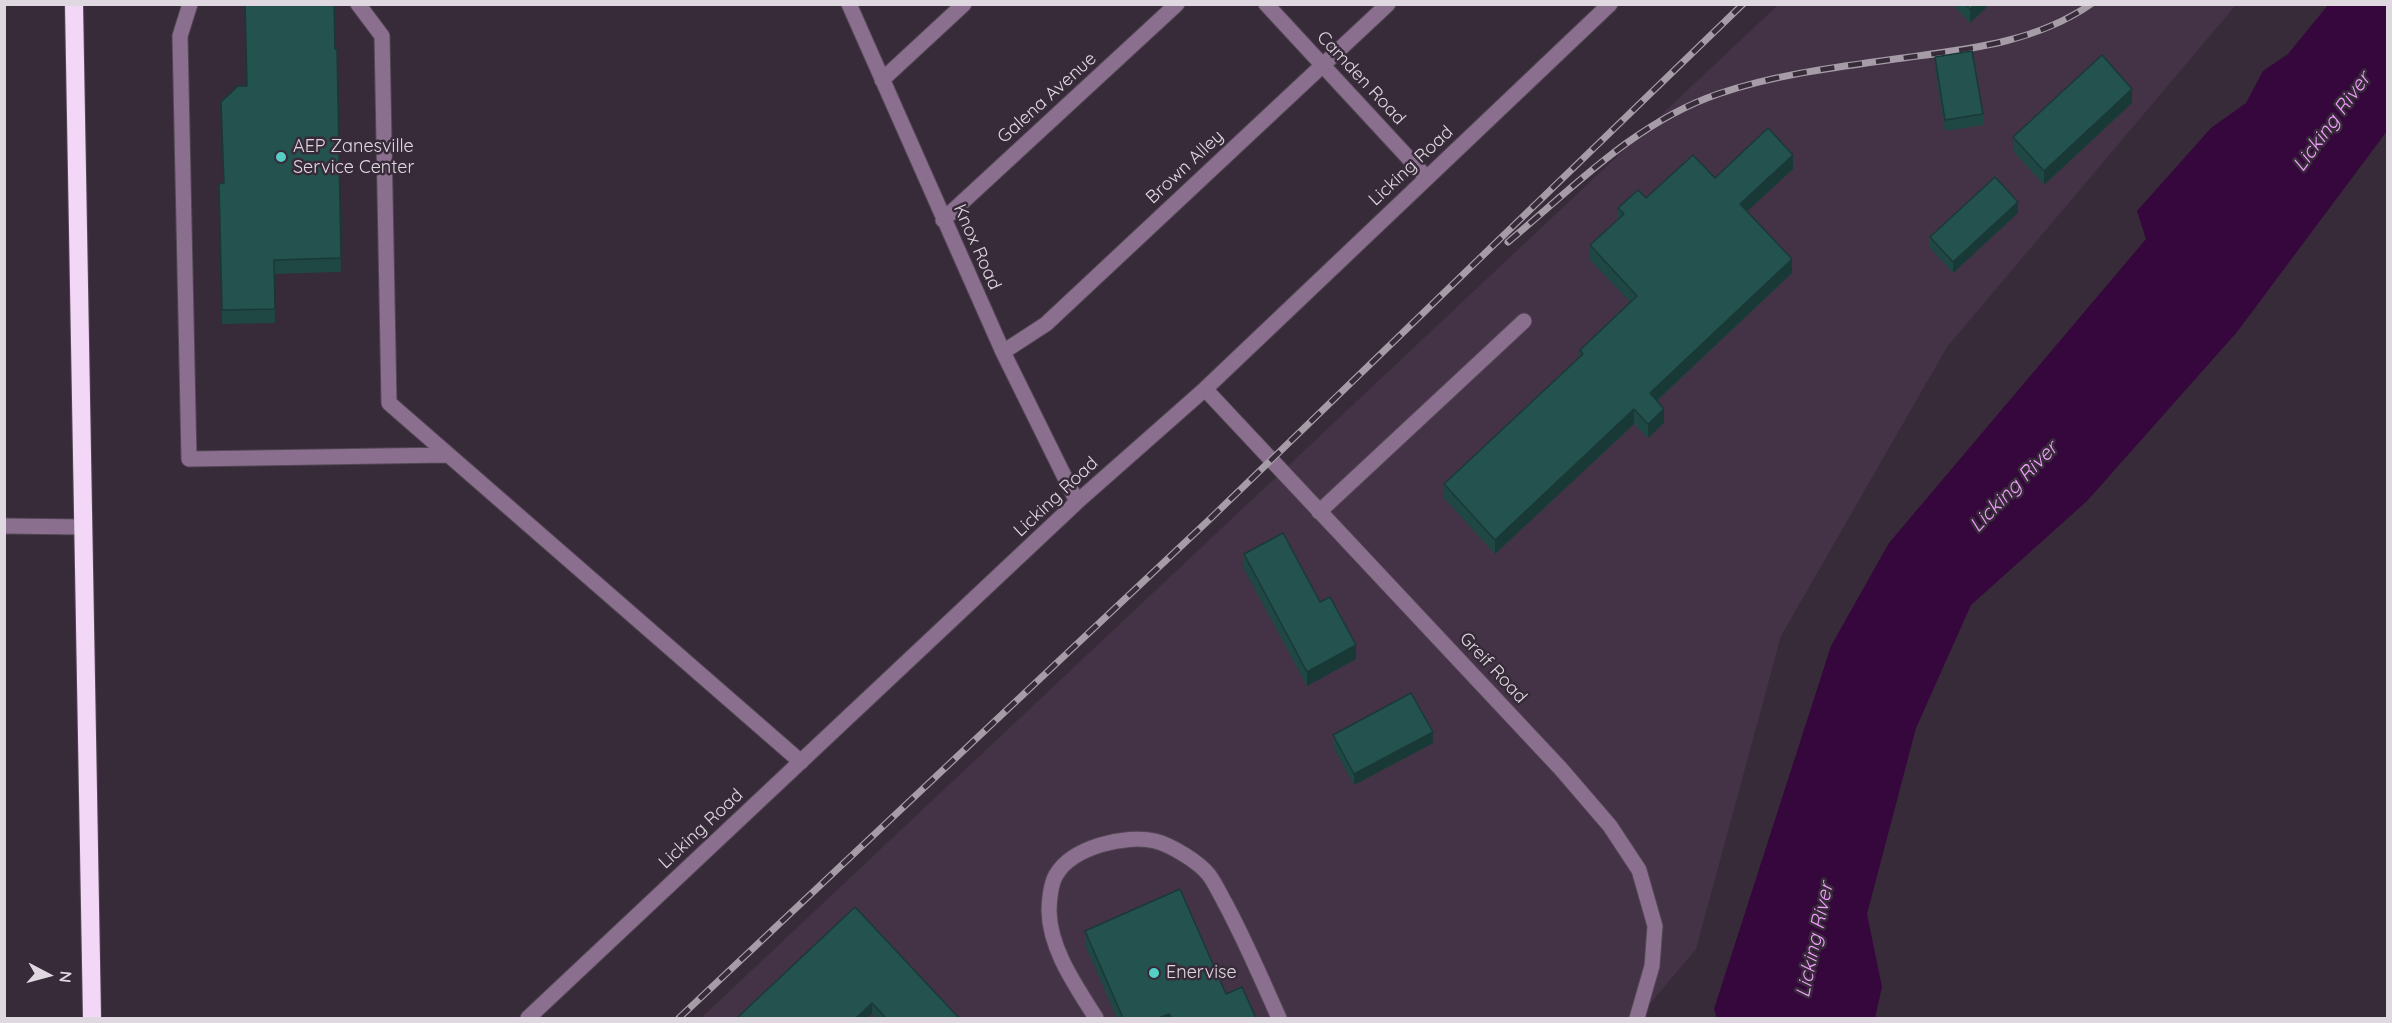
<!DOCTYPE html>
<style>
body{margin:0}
#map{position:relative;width:2392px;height:1023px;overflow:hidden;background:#372a39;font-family:Quicksand,sans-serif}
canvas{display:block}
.frame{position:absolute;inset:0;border:6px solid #e0d8e1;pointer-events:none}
.north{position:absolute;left:18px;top:945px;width:60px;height:60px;-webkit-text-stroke:4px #372a39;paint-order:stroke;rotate:96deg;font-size:16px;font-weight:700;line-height:24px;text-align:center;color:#e0d8e1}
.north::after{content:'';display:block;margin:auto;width:21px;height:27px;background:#e0d8e1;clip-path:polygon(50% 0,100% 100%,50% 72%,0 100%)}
</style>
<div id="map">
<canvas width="2392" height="1023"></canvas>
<div class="frame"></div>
<div class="north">N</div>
</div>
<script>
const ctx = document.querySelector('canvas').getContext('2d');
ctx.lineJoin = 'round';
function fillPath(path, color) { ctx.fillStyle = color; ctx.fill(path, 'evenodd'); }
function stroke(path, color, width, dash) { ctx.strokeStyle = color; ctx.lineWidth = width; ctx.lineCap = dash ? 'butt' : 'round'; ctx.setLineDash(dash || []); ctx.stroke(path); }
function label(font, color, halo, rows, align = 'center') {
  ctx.font = font + ' Quicksand,sans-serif'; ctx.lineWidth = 5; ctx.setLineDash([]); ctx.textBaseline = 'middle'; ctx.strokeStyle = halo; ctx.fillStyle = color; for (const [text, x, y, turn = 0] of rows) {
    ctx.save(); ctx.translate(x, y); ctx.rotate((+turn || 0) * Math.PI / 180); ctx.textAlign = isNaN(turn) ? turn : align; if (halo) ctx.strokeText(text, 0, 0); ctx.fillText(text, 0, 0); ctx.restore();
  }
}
const built = new Path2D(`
 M1778,5H2236L1947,347L1781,636L1696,949L1638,1018H701Z`);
const water = new Path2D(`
 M2328,5H2387V131L2237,332L2087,501L1971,605L1916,728L1867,914L1882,987L1875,1018H1717L1714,1009L1831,646L1889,543L2146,239L2137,211L2211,128L2246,103L2263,71L2288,54Z`);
const minor = new Path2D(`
 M190,4L180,36L189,459L447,455
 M358,4L382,36L389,403L801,762
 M849,4L1003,352L1077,502
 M1266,4L1427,178
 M882,80L964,4
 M943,220L1177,4
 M1003,352L1046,324L1388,4
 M1205,389L1561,769L1610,826L1639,870L1655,926L1652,966L1637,1018
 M1319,512L1524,321
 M4,526L84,527
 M528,1018L1077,502L1205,389L1610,4
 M1096,1018C1076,986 1050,950 1049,911C1049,901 1051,883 1056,875C1072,847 1126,834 1155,841C1171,845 1199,862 1209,875C1215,883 1220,894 1225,903C1245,940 1262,980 1279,1018`);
const highway = new Path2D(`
 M74,4L92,1018`);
const rail = new Path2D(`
 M1508,242C1574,187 1636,122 1718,94C1779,73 1846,66 1910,57C1972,49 2038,41 2091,4
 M679,1018L1211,518L1743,4`);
const wall = new Path2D(`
 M1952,4H1990L1970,23Z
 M337,49L341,272L274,274L275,323L222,324L219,198L224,183L221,102L247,86Z
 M1935,57L1983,114V125L1945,131L1935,68Z
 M2132,103L2044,185L2013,151V137Z
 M1793,169L1747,211L1792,273L1657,401L1664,423L1648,438L1634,424L1495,554L1444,498V484L1580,357V350L1630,302L1590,260V245L1618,219V208L1646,198L1715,178Z
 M2018,213L1953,273L1930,248V237Z
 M1244,554L1320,602L1356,659L1307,686L1244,569Z
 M1333,735L1433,743L1354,785L1333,746Z
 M855,907L959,1018H876L872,1014L867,1018H737Z
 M1085,931L1256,1018H1117L1085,945Z`);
const shadedWall = new Path2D(`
 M1975,4H1990L1970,23V9Z
 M2132,89V103L2044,185V171Z
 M1793,155V169L1740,218V204Z
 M2018,202V213L1953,273V262Z
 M1792,259V273L1650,407V393Z
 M1634,409V424L1495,554V540Z
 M1664,409V423L1648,438V424Z
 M1356,645V659L1307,686V672Z
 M1433,732V743L1354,785V774Z
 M872,1003V1014L867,1018H856Z
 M1169,1014V1018H1158Z`);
const building = new Path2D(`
 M245,4H331V6L334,5L335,49H337L341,258L274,260L275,309L222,310L219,184L224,183L221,102L238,86H247Z
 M1965,4H1975L1970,9Z
 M1972,51L1983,114L1945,120L1935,57Z
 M2102,55L2132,89L2044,171L2013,137Z
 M1768,128L1793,155L1740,204L1792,259L1650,393L1664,409L1648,424L1634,409L1495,540L1444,484L1583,354L1580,350L1637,296L1590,245L1624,214L1618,208L1638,190L1646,198L1693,155L1715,178Z
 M1995,177L2018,202L1953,262L1930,237Z
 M1283,533L1320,602L1330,597L1356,645L1307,672L1244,554Z
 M1411,693L1433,732L1354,774L1333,735Z
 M1180,889L1226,994L1242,987L1256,1018H1172L1169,1014L1158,1018H1123L1085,931Z
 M855,907L959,1018H886L872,1003L856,1018H737Z`);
const markers = [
 [281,157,6,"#55cec5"],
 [1154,973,6,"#55cec5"]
];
const streetNames = [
 ["Camden Road",1361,78,47],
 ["Galena Avenue",1047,98,-42],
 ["Licking Road",1411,166,-43],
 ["Brown Alley",1185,167,-43],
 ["Knox Road",977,247,66],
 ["Licking Road",1056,497,-43],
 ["Greif Road",1493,668,47],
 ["Licking Road",701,829,-43]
];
const poiNames = [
 ["AEP Zanesville",293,147],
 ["Service Center",293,168],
 ["Enervise",1166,973]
];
const waterNames = [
 ["Licking River",2332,122,-54],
 ["Licking River",2014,487,-46],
 ["Licking River",1815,940,-78]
];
fillPath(built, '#443346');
fillPath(water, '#36073c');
stroke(minor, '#524654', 17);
stroke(highway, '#524654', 20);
stroke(minor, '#8b6f8e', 15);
stroke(highway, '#f3d7f6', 18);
stroke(rail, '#a69ca7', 7);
stroke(rail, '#372a39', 4.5, [14]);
fillPath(wall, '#1f4744');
fillPath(shadedWall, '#193937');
fillPath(building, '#24524f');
stroke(building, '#193937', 1.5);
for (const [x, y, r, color] of markers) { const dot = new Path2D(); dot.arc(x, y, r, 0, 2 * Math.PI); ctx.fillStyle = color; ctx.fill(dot); stroke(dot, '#372a39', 2); }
label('18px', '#e0d8e1', '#372a39', streetNames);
label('18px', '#e0d8e1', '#372a39', poiNames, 'left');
label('italic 20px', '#f29dfd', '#372a39', waterNames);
</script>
